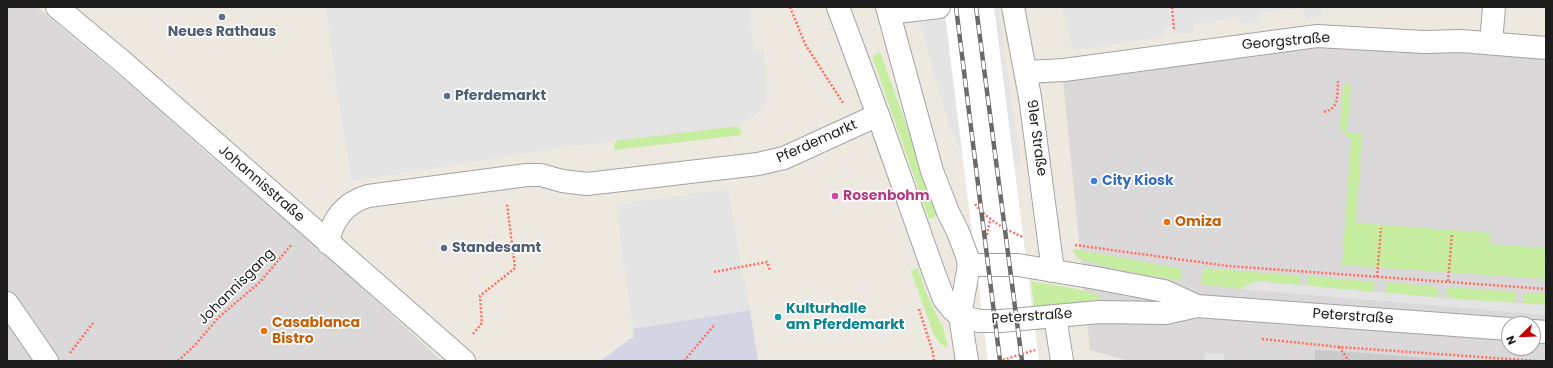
<!DOCTYPE html>
<meta charset="utf-8">
<style>
body{margin:0}
#map{position:relative;width:1553px;height:368px;overflow:hidden;background:#eee9e0;font-family:Poppins,sans-serif}
canvas{display:block}
.frame{position:absolute;inset:0;border:8px solid #1c1c1c;pointer-events:none}
.north{position:absolute;left:1501px;top:316px;width:40px;height:40px;box-sizing:border-box;background:#fff;border:1px solid #a4a4a4;border-radius:50%;rotate:247deg;font-size:11px;font-weight:700;line-height:16px;text-align:center;color:#1c1c1c}
.north::after{content:'';display:block;margin:auto;width:14px;height:18px;background:#c70002;clip-path:polygon(50% 0,100% 100%,50% 72%,0 100%)}
</style>
<div id="map">
<canvas width="1553" height="368"></canvas>
<div class="frame"></div>
<div class="north">N</div>
</div>
<script>
const ctx = document.querySelector('canvas').getContext('2d');
ctx.lineJoin = 'round';
function fillPath(path, color) { ctx.fillStyle = color; ctx.fill(path, 'evenodd'); }
function stroke(path, color, width, dash) { ctx.strokeStyle = color; ctx.lineWidth = width; ctx.lineCap = dash ? 'butt' : 'round'; ctx.setLineDash(dash || []); ctx.stroke(path); }
function label(font, color, halo, rows, align = 'center') {
  ctx.font = font + ' Poppins,sans-serif'; ctx.lineWidth = 3.5; ctx.setLineDash([]); ctx.textBaseline = 'middle'; ctx.strokeStyle = halo; ctx.fillStyle = color; for (const [text, x, y, turn = 0] of rows) {
    ctx.save(); ctx.translate(x, y); ctx.rotate((+turn || 0) * Math.PI / 180); ctx.textAlign = isNaN(turn) ? turn : align; if (halo) ctx.strokeText(text, 0, 0); ctx.fillText(text, 0, 0); ctx.restore();
  }
}
const residential = new Path2D(`
 M7,7H37L154,105L202,149L305,235L442,361H7Z
 M1317,36L1546,48V361H1129L1090,350L1063,80ZM1509,324H1533V348H1509Z`);
const religious = new Path2D(`
 M1315,350L1364,353L1465,361H1315Z`);
const grass = new Path2D(`
 M880,52L939,215L929,219L872,56Z
 M1343,84L1351,85L1347,133L1362,134L1356,223L1491,233L1490,244L1546,248V279L1342,265L1351,140L1340,128Z
 M738,126L740,129L742,135L614,150V144L617,140Z
 M1074,249L1182,269L1180,281L1120,270L1079,259L1073,252Z
 M918,268L927,295L944,330L948,348L941,344L934,335L911,271Z
 M1203,268L1301,276L1300,285L1255,281L1240,289L1201,284Z
 M1308,276L1374,282V292L1308,286Z
 M1031,281L1077,289L1098,295L1099,300L1095,303L1056,304L1034,307Z
 M1387,282L1438,287L1437,297L1386,293Z
 M1447,287L1516,292L1515,303L1446,298Z
 M1523,293L1546,294V305L1523,303Z`);
const parking = new Path2D(`
 M326,7H749L754,52L764,50L767,99L759,112L738,126L563,147L352,181L337,89Z
 M915,7H998L1021,164L969,171L948,123Z
 M1063,7H1323L1324,15L1306,20L1303,7L1258,14L1259,21L1240,24L1239,17L1193,24L1194,32L1172,35L1171,27L1164,28L1165,37L1072,50L1069,30L1066,31Z
 M728,189L743,279L745,278L750,310L633,329L616,205Z
 M1255,281L1442,298L1546,305V315L1240,289Z
 M1205,353L1224,354V361H1204Z`);
const plaza = new Path2D(`
 M750,310L758,361H600L630,339L634,338L633,329Z`);
const pier = new Path2D(`
 M944,7H994L1039,361H988Z`);
const path = new Path2D(`
 M790,7L805,44L843,103
 M1172,7L1174,29
 M1324,112C1340,108 1337,95 1338,81
 M975,204C988,220 1004,229 1023,237
 M987,235L990,220
 M1075,245L1228,266L1546,289
 M714,272L767,262L770,270
 M1377,277L1381,228
 M1448,281L1452,234
 M919,309L933,353L934,361
 M473,334L482,323L480,296L515,268L507,204
 M1262,339L1339,347L1537,361
 M1339,347L1349,361
 M70,353L93,323
 M178,361L195,345L218,318L260,282L292,244
 M684,361L715,324
 M999,361L1035,350`);
const pedestrian = new Path2D(`
 M1491,43L1494,7`);
const minor = new Path2D(`
 M57,7L123,62L464,361
 M1013,7L1030,97L1053,271
 M889,13L939,7
 M1026,72L1064,70L1317,36L1424,42L1461,41L1546,48
 M328,243C332,219 345,203 368,196L527,175H541L562,181L587,184L758,164L784,158L878,115
 M7,303L47,361
 M1055,316L1062,361
 M967,361L960,316L969,265`);
const tertiary = new Path2D(`
 M838,7L878,115L934,273L944,299L952,309L960,316L979,321H1001L1099,312L1166,313L1197,306L1509,329
 M887,7L932,171L948,212L958,232L967,256L969,265H1018L1096,278L1164,291L1197,306
 M1533,331L1546,332`);
const rail = new Path2D(`
 M956,7L1000,361
 M976,7L1022,361`);
const markers = [
 [222,17,4,"#5c6f8a"],
 [447,96,4,"#5c6f8a"],
 [1094,181,4,"#3f7fe0"],
 [835,196,4,"#d1479c"],
 [1167,222,4,"#e8710a"],
 [444,248,4,"#5c6f8a"],
 [778,317,4,"#0f9aa8"],
 [264,331,4,"#e8710a"]
];
const serviceNames = [
 ["Neues Rathaus",222,32,"center"],
 ["Pferdemarkt",455,96],
 ["Standesamt",452,248]
];
const streetNames = [
 ["Georgstraße",1286,42,-5],
 ["91er Straße",1036,138,82],
 ["Pferdemarkt",817,142,-24],
 ["Johannisstraße",261,184,41],
 ["Johannisgang",237,287,-45],
 ["Peterstraße",1032,317,-4],
 ["Peterstraße",1353,317,4]
];
const shopNames = [
 ["City Kiosk",1102,181]
];
const hotelNames = [
 ["Rosenbohm",843,196]
];
const foodNames = [
 ["Omiza",1175,222],
 ["Casablanca",272,323],
 ["Bistro",272,339]
];
const cultureNames = [
 ["Kulturhalle",786,309],
 ["am Pferdemarkt",786,325]
];
fillPath(residential, '#dad8d8');
fillPath(religious, '#cacaca');
fillPath(grass, '#c7eda1');
fillPath(parking, '#e4e4e4');
fillPath(plaza, '#d4d5e4');
fillPath(pier, '#fff');
stroke(pedestrian, '#a3a3a3', 24);
stroke(minor, '#a3a3a3', 24);
stroke(tertiary, '#a3a3a3', 24);
stroke(path, '#ff6f60', 2.5, [2, 2]);
stroke(pedestrian, '#fff', 22);
stroke(minor, '#fff', 22);
stroke(tertiary, '#fff', 22);
stroke(rail, '#6a6a6a', 4.5);
stroke(rail, '#fff', 3, [9]);
for (const [x, y, r, color] of markers) { const dot = new Path2D(); dot.arc(x, y, r, 0, 2 * Math.PI); ctx.fillStyle = color; ctx.fill(dot); stroke(dot, '#fff', 1.5); }
label('bold 14px', '#4e5e75', '#fff', serviceNames, 'left');
label('14px', '#1c1c1c', '#fff', streetNames);
label('bold 14px', '#366cbe', '#fff', shopNames, 'left');
label('bold 14px', '#b23c85', '#fff', hotelNames, 'left');
label('bold 14px', '#c56008', '#fff', foodNames, 'left');
label('bold 14px', '#0d838f', '#fff', cultureNames, 'left');
</script>
